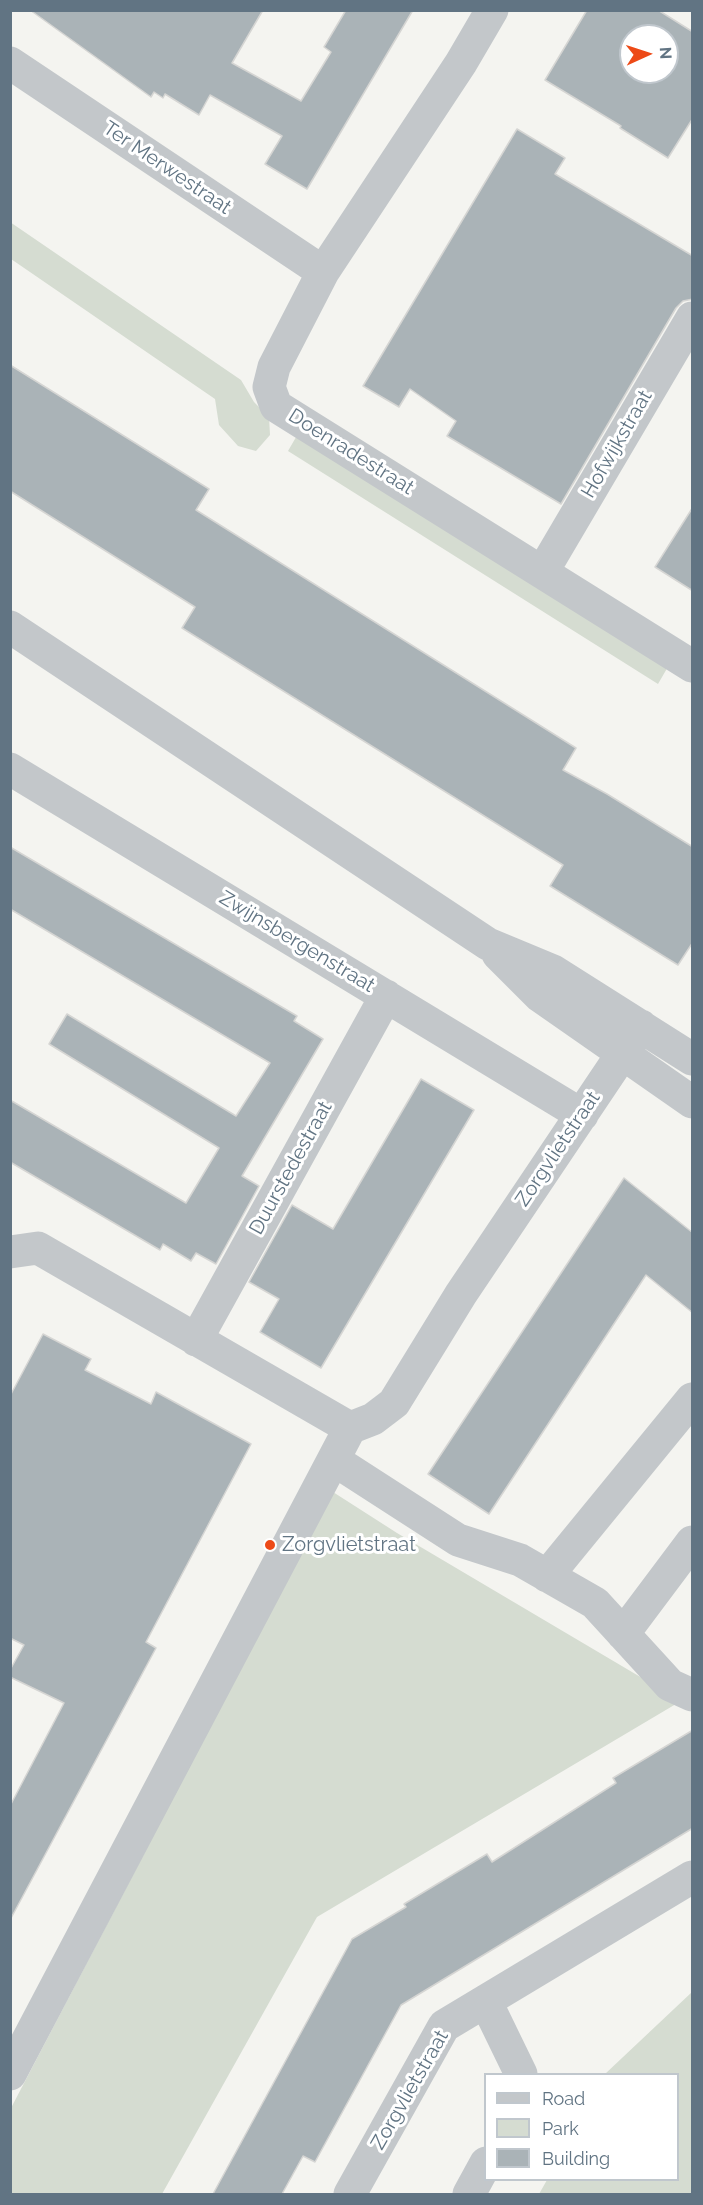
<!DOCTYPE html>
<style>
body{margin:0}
#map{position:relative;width:703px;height:2205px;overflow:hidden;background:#f4f4f0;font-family:Raleway,sans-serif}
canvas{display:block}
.frame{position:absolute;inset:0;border:12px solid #617483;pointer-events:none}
.legend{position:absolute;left:484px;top:2073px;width:195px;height:108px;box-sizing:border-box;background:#fff;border:2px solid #c0c7cd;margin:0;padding:8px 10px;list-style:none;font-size:18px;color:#617483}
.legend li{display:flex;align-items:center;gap:12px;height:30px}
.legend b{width:30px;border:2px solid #c0c7cd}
.north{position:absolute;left:619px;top:24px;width:60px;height:60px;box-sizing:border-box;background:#fff;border:2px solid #c0c7cd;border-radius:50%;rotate:87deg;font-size:16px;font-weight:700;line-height:24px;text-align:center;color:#617483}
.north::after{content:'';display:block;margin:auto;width:21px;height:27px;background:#ed4a17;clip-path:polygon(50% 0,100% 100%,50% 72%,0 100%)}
</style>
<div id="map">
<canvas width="703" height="2205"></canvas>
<div class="frame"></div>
<ul class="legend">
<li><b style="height:8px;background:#c3c7ca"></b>Road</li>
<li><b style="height:16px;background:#d5dcd1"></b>Park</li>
<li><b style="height:16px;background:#aab3b7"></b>Building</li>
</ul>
<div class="north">N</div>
</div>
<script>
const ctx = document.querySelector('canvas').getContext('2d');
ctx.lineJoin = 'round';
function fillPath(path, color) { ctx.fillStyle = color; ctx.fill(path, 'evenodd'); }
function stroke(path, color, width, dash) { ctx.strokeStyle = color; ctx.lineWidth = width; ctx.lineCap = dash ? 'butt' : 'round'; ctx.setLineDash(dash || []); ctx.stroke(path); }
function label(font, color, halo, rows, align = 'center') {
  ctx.font = font + ' Raleway,sans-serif'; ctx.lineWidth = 6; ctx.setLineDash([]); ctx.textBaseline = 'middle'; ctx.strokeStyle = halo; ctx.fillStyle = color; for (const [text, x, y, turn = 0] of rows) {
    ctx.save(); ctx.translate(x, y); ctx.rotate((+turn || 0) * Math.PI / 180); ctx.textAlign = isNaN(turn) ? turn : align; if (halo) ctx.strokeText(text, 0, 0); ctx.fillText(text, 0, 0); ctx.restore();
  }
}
const green = new Path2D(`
 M10,222L241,380L254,402L269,417L270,435L256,451L238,446L219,425L215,399L11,259Z
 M299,432L669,665L658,684L288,451Z
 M333,1492L397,1533L681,1701L317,1917L162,2194H11V2108Z
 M692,1992V2194H539L547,2180H678V2074H605Z`);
const building = new Path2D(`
 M30,10H263L232,63L301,101L331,52L324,47L346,10H413L307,189L265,164L282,136L210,95L199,115L165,94L163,98L154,92L151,97Z
 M587,10H658L693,32V118L668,158L620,128L621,126L545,80ZM631,36H667V72H631Z
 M517,129L565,158L555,174L693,256V299L683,301L676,308L561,504L447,436L456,421L410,389L399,407L363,386Z
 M10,365L209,489L196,510L576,748L563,770L607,794L693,847V942L678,965L550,886L563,865L182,628L195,607L10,491Z
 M693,507V591L655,567Z
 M10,847L297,1016L294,1021L323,1039L242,1176L259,1186L216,1264L196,1253L191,1261L163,1244L160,1250L10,1162V1100L186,1203L219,1148L49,1044L67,1014L236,1116L270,1063L10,909Z
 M421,1079L474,1110L321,1368L260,1332L279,1299L249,1282L292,1205L333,1229Z
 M624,1178L693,1233V1313L646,1275L489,1514L428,1474Z
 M43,1334L91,1359L85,1370L151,1404L156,1392L251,1444L146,1642L156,1648L10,1920V1806L64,1703L10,1677V1670L24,1645L10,1638V1396Z
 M693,1730V1828L401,2005L315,2162L303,2156L282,2194H213L352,1939L406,1907L404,1904L487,1854L492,1862L616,1783L613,1778Z`);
const minor = new Path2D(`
 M492,10L461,63L323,272L274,367L269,387L276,406L692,666
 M10,63L323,272
 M543,571L692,318
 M10,627L488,944L553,971L692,1059
 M10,769L582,1115
 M498,954L540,996L692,1102
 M10,1252L38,1248L350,1428
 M196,1340L386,996
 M334,1460L458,1540L520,1560L595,1603L670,1685L692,1695
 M547,1576L692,1399
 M623,1634L692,1542
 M486,2002L521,2074
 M10,2074L350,1428L373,1419L394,1403L461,1294L641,1026
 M350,2194L444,2026L692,1877
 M469,2194L486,2163`);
const markers = [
 [270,1545,6,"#ed4a17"]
];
const streetNames = [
 ["Ter Merwestraat",167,168,34],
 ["Hofwijkstraat",617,444,-60],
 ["Doenradestraat",351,452,32],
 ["Zwijnsbergenstraat",297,942,31],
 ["Zorgvlietstraat",558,1149,-56],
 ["Duurstedestraat",291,1168,-61],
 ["Zorgvlietstraat",410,2090,-60]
];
const poiNames = [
 ["Zorgvlietstraat",282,1545]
];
fillPath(green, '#d5dcd1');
fillPath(building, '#aab3b7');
stroke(building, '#d5d5d3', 1.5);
stroke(minor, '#c3c7ca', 33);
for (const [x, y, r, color] of markers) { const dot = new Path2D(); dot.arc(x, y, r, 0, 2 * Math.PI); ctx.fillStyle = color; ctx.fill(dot); stroke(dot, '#fff', 2); }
label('20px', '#617483', '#fff', streetNames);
label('20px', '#617483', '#fff', poiNames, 'left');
</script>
